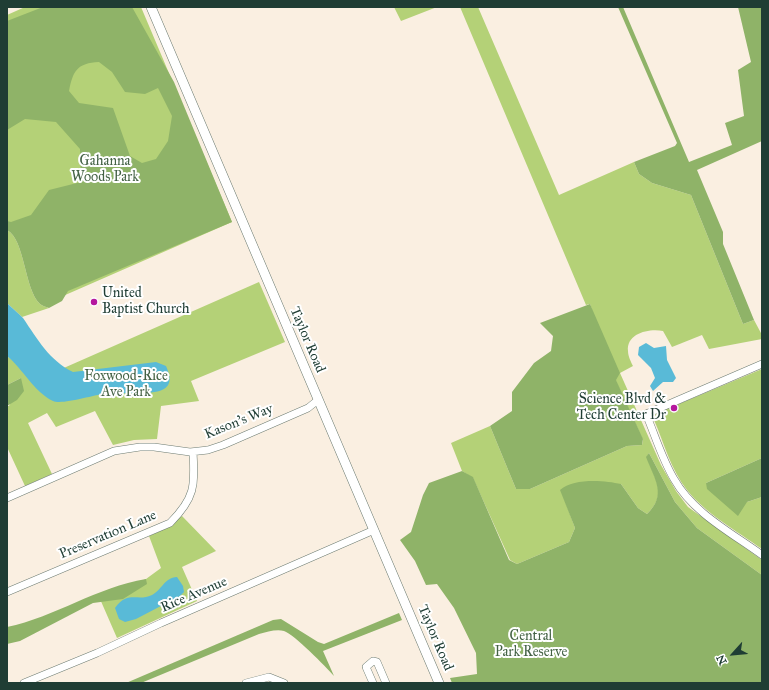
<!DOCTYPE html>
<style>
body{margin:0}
#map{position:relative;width:769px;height:690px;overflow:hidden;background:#faefe1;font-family:"IM FELL Great Primer",serif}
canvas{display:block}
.frame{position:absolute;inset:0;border:8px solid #1f3d34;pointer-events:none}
.north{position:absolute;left:713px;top:634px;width:40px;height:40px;-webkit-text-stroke:3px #fff;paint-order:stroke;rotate:243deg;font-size:11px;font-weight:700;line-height:16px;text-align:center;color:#1f3d34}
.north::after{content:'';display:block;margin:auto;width:14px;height:18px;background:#1f3d34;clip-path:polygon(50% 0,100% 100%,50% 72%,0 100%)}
</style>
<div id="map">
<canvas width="769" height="690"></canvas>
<div class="frame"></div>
<div class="north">N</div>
</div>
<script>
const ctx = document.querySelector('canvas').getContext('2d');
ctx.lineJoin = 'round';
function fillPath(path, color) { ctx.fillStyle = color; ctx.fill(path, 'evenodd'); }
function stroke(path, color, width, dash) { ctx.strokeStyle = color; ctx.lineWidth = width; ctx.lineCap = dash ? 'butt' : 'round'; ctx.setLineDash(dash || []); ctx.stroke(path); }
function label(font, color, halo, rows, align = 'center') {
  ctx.font = font + ' "IM FELL Great Primer",serif'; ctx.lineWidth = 4; ctx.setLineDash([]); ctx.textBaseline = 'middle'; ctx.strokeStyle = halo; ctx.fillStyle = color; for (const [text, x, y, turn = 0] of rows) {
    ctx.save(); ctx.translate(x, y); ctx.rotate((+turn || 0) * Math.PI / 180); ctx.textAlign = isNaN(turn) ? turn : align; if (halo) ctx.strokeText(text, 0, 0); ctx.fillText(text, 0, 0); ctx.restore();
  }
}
const green = new Path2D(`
 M25,7H141L232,222L47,303L11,223L7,224V15Z
 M394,7H437L401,21Z
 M460,7H478L559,195L634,162L639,174L652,183L691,195L743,324L754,320L762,335V339L709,349L702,335L672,347L663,331C650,328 626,333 628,351C628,356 631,362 633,366L620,373L661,465L676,491L688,507L762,560V575L697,528L675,502L649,453L647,457C655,480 668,494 647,514L638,508L621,484L561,490L575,528L569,542L517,564L510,560L473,478L462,471L451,443L490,426L516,489H530L627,446L642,445L643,440L615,379L590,304L586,305Z
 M7,230C25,239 24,289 40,304C42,306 47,307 49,308L22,317L7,303Z
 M259,282L285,342L191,381L199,401L161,406L157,439L134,440L113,445L95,411L56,427L47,413L28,423L52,474L25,486L7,447V406H9L21,378L7,385V356L15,362L32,382Z
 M762,369V458L706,483L747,502L762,497V549C737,531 706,514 687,490C671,470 664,443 654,420L655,414Z
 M182,516L216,551L182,567L197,601L117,638L100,599L146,579L161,568L149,536L169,527Z`);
const forest = new Path2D(`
 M43,7H132L174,82L232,222L68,291L62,301L49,308C47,307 42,306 40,304C24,289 25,239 7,230V221L11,222L31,215L49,190L81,182L80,149L56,122L25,119L7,130V21ZM99,62L112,72L125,92L145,94L158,88L172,116L168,141L156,159L142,163L130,156L113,108L79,103L69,91C73,71 77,63 99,62Z
 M618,7H623L689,162L732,145L725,123L744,116L738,70L751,62L738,7H762V141L697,170L723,232V244L754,320L743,324L691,195L652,183L639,174L634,162L675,146L677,143Z
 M590,304L620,373L616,380L643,439L642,445L627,446L530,489H516L490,426L512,411V392L534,363L551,351L553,336L540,323Z
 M21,378L24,391L17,400L7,406V385Z
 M649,453L675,502L697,528L762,575V683H452L450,678L477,674L476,653L454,608L437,584L426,585L415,561L400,540L411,532L423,495L429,483L462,471L473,477L509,560L517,564L569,542L575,528L560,490C573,478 604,480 621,484L638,508L647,514C667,495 655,480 646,457Z
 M762,458V497L747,502L738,516L707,489L706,483Z
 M146,579L147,584L123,599L93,603L20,641L7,644V627C55,617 97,587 146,579Z
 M399,613L402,620L323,651L334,676C326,667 294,634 284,631C276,629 267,632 259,634L141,683H126L273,620L281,619L318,642L324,644Z`);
const water = new Path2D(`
 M7,303C12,308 18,313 23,318C38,340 49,360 73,372L156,362L166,366C170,375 173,385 162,390C153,395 118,392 104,394C93,395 62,405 53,401C34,392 23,369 7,356Z
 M646,343L654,348L666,346L667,360L676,378L673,382H663L653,391L650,386L655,378L651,368L638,355L639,347Z
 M177,577L183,586L184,592L180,596L136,619L125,622L119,619L115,608C128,590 138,602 152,595C162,590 164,578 177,577Z`);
const minor = new Path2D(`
 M762,364L646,414C655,435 662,459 674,479C693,513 732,533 762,555
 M7,498L114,451L140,447H154L190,452L208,450L223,445L308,408L318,400
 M7,592L170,523C195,498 195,486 193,452
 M24,683L97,653L161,623L374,530
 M246,683L269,677L284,683
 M373,683L366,667L373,661L377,662L386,683`);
const secondary = new Path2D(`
 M151,7L439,683`);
const markers = [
 [94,302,4,"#b5179e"],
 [674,408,4,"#b5179e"]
];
const parkNames = [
 ["Gahanna",105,162],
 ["Woods Park",105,178],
 ["Foxwood-Rice",126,377],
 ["Ave Park",126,393],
 ["Central",531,637],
 ["Park Reserve",531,653]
];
const poiNames = [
 ["United",102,294],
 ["Baptist Church",102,310],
 ["Science Blvd &",666,400,"right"],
 ["Tech Center Dr",666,416,"right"]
];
const streetNames = [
 ["Taylor Road",307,340,67],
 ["Kason's Way",239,422,-22],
 ["Preservation Lane",108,535,-23],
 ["Rice Avenue",194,595,-23],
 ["Taylor Road",435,638,67]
];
fillPath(green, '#b4d177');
fillPath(forest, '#8fb368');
fillPath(water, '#59bad7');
stroke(minor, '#6c7b71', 8);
stroke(secondary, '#6c7b71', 10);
stroke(minor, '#fff', 7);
stroke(secondary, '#fff', 9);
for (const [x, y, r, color] of markers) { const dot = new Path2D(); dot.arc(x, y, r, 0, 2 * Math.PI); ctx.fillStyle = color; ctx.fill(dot); stroke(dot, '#fff', 1.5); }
label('14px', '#446245', '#fff', parkNames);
label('14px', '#1f3d34', '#fff', poiNames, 'left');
label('14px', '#1f3d34', '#fff', streetNames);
</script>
